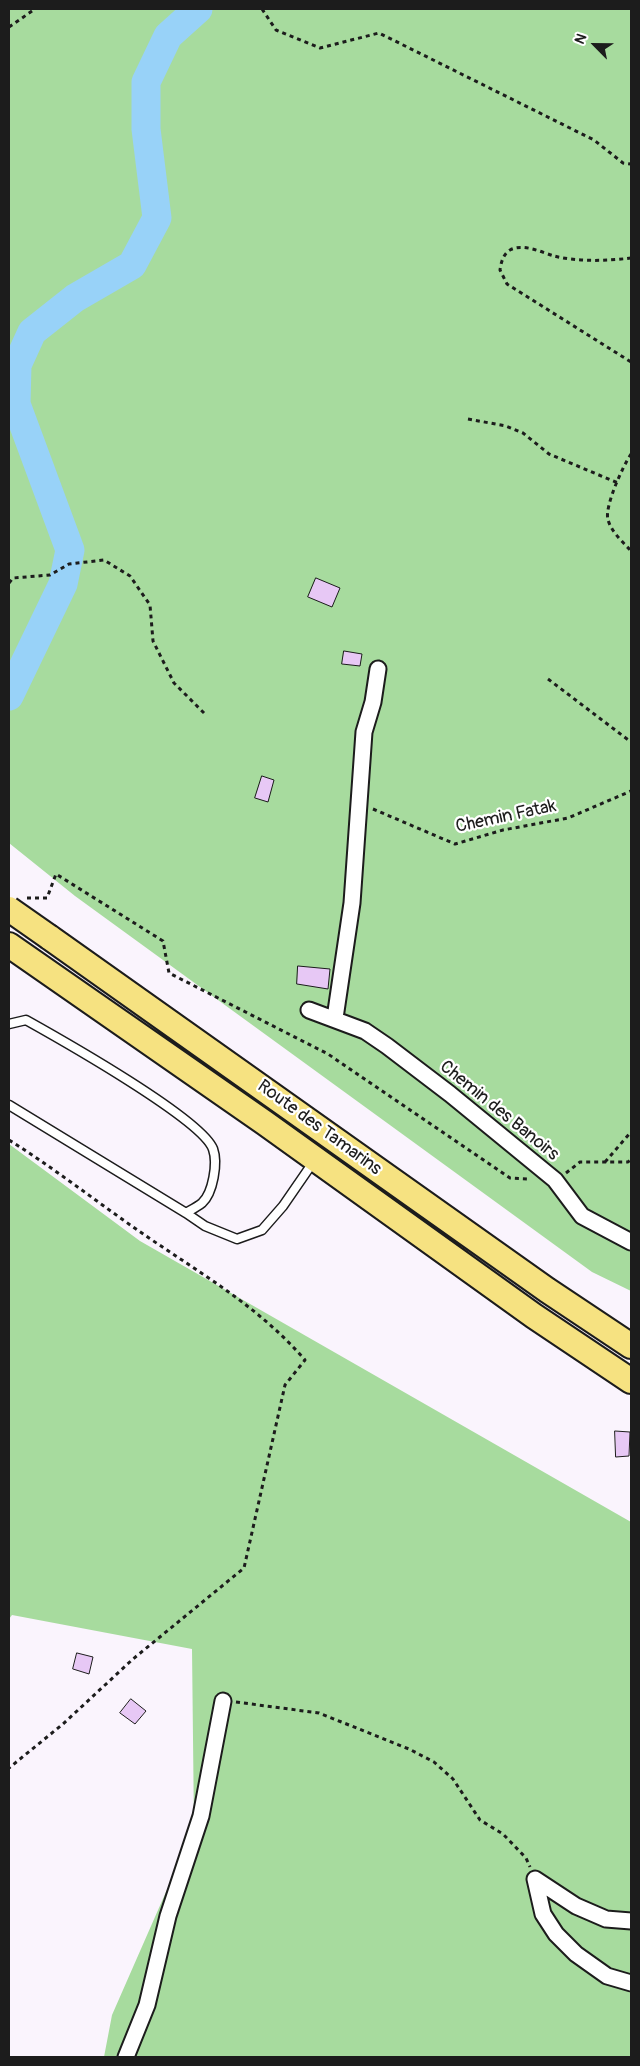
<!DOCTYPE html>
<style>
body{margin:0}
#map{position:relative;width:640px;height:2066px;overflow:hidden;background:#faf4fd;font-family:Pangolin,sans-serif}
canvas{display:block}
.frame{position:absolute;inset:0;border:10px solid #1c1c1c;pointer-events:none}
.north{position:absolute;left:570px;top:20px;width:50px;height:50px;-webkit-text-stroke:4px #fff;paint-order:stroke;rotate:293deg;font-size:14px;font-weight:700;line-height:20px;text-align:center;color:#1c1c1c}
.north::after{content:'';display:block;margin:auto;width:18px;height:22px;background:#1c1c1c;clip-path:polygon(50% 0,100% 100%,50% 72%,0 100%)}
</style>
<div id="map">
<canvas width="640" height="2066"></canvas>
<div class="frame"></div>
<div class="north">N</div>
</div>
<script>
const ctx = document.querySelector('canvas').getContext('2d');
ctx.lineJoin = 'round';
function fillPath(path, color) { ctx.fillStyle = color; ctx.fill(path, 'evenodd'); }
function stroke(path, color, width, dash) { ctx.strokeStyle = color; ctx.lineWidth = width; ctx.lineCap = dash ? 'butt' : 'round'; ctx.setLineDash(dash || []); ctx.stroke(path); }
function label(font, color, halo, rows, align = 'center') {
  ctx.font = font + ' Pangolin,sans-serif'; ctx.lineWidth = 4.5; ctx.setLineDash([]); ctx.textBaseline = 'middle'; ctx.strokeStyle = halo; ctx.fillStyle = color; for (const [text, x, y, turn = 0] of rows) {
    ctx.save(); ctx.translate(x, y); ctx.rotate((+turn || 0) * Math.PI / 180); ctx.textAlign = isNaN(turn) ? turn : align; if (halo) ctx.strokeText(text, 0, 0); ctx.fillText(text, 0, 0); ctx.restore();
  }
}
const green = new Path2D(`
 M9,9H631V1291L592,1272L75,896L9,843Z
 M9,1144L140,1241L631,1522V2057H104L112,2015L194,1828L192,1649L12,1615L9,1619Z`);
const river = new Path2D(`
 M9,696L63,584L70,550L16,404L17,365L32,332L75,298L132,265L157,218L146,129V82L168,36L198,9`);
const building = new Path2D(`
 M316,578L340,588L332,607L308,597Z
 M344,651L362,654L360,666L342,664Z
 M262,776L274,780L268,802L255,798Z
 M298,966L330,969L328,989L297,984Z
 M615,1431L630,1432L629,1456L616,1457Z
 M77,1653L93,1657L89,1674L73,1669Z
 M131,1699L146,1711L135,1724L120,1713Z`);
const path = new Path2D(`
 M262,9L276,30L320,48L379,33L594,140L623,163L631,164
 M9,27L35,9
 M631,258C607,261 578,262 554,256C541,252 523,243 510,250C503,254 501,263 500,270L507,284L631,362
 M468,419L506,426L523,433L549,454L618,483
 M631,454C623,466 604,507 608,520C612,533 623,542 631,551
 M9,583L13,578L50,575L69,564L104,560L130,576L150,605L153,641L174,683L205,714
 M548,679L631,742
 M373,809L455,844L503,830L568,818L631,791
 M27,898H47L56,874L163,941L169,973L328,1054L510,1178L529,1179
 M9,1140C57,1170 102,1206 149,1238C205,1276 261,1309 305,1360L285,1385L244,1568L133,1659L63,1724L9,1768
 M605,1162L631,1132
 M566,1173L580,1162H628L631,1159
 M236,1702L319,1713L409,1749L434,1762L453,1779L480,1820L503,1834L526,1858L530,1867`);
const service = new Path2D(`
 M9,1024L26,1020C60,1039 202,1119 213,1149C218,1163 213,1193 202,1203C197,1207 191,1210 186,1213L9,1105
 M186,1213L205,1226L237,1239L262,1230L283,1206L314,1161`);
const minor = new Path2D(`
 M309,1010L365,1031L387,1046L450,1094L555,1180L582,1216L631,1242
 M335,1018L352,903L364,732L373,702L378,669
 M631,1921L606,1919L576,1906L535,1879L543,1914L556,1934L576,1954L607,1976L631,1983
 M126,2057L147,2005L168,1916L201,1816L223,1701`);
const trunk = new Path2D(`
 M49,937L547,1290L631,1346
 M9,945L265,1123L534,1316L631,1381`);
const trunkBridge = new Path2D(`
 M9,909L49,937`);
const streetNames = [
 ["Chemin Fatak",506,817,-12],
 ["Chemin des Banoirs",499,1111,39],
 ["Route des Tamarins",319,1128,36]
];
fillPath(green, '#a7db9e');
stroke(river, '#98d2f8', 29);
fillPath(building, '#e7c8f5');
stroke(building, '#1c1c1c', 1);
stroke(service, '#1c1c1c', 11);
stroke(minor, '#1c1c1c', 19);
stroke(trunk, '#1c1c1c', 28);
stroke(path, '#1c1c1c', 3, [4, 4]);
stroke(service, '#fff', 8);
stroke(minor, '#fff', 15);
stroke(trunk, '#f6e281', 24);
stroke(trunkBridge, '#1c1c1c', 28, []);
stroke(trunkBridge, '#f6e281', 24);
label('18px', '#1c1c1c', '#fff', streetNames);
</script>
